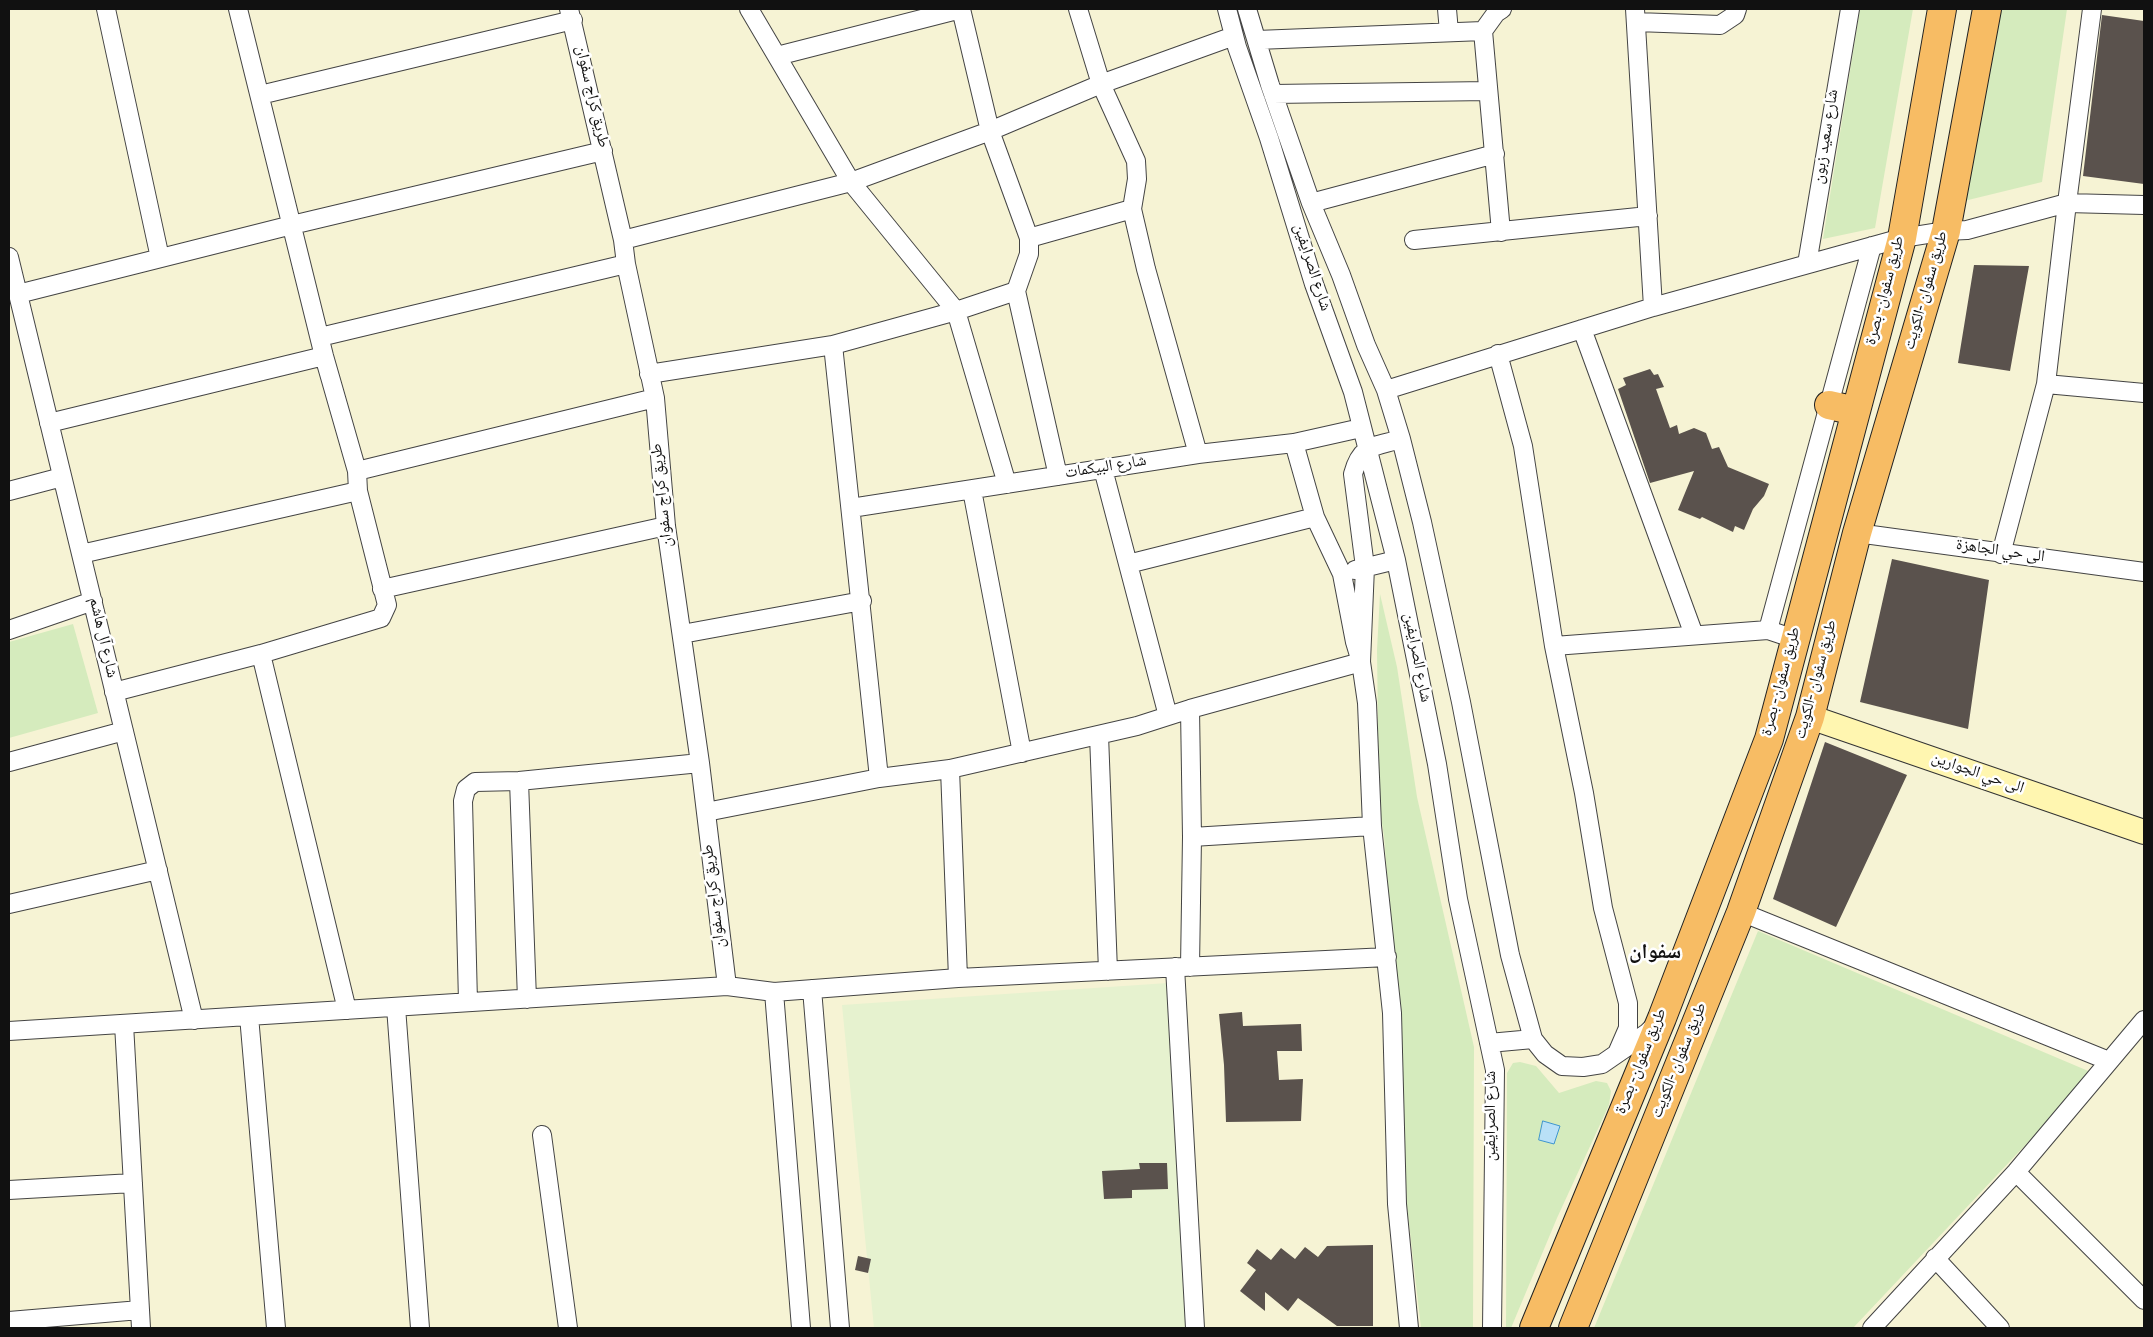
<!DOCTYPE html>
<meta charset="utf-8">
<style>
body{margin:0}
#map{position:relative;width:2153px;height:1337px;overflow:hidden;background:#fffdf5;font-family:Georgia,serif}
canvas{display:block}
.frame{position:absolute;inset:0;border:10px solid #111;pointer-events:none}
</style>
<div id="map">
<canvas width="2153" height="1337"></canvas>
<div class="frame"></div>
</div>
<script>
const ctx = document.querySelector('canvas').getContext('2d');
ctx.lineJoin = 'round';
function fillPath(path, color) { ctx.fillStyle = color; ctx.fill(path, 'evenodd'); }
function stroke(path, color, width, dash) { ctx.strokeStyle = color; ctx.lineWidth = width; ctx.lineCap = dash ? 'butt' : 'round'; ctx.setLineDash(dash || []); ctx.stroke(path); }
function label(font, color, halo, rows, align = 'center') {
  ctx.font = font + ' Georgia,"Noto Naskh Arabic",serif'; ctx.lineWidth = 5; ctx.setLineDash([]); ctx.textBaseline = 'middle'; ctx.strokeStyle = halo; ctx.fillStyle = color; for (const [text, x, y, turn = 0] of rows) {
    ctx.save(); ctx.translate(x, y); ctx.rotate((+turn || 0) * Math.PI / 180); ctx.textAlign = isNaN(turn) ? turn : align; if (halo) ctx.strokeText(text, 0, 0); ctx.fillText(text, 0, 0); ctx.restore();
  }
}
const farmland = new Path2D(`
 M9,9H2144V1328H9Z`);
const green = new Path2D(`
 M1860,9H1913L1875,228L1823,239Z
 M1999,9H2067L2042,182L1960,202Z
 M1380,594L1397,667L1417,797L1474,1047L1473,1328H1421L1407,1206L1398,1014L1384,836L1379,804L1377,650Z
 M73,624L98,713L9,738V642Z
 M1758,931L2093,1073L1853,1328H1594Z
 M1520,1062L1536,1066L1559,1093L1596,1081L1607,1083L1611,1091L1609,1105L1557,1218L1511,1328H1506L1507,1073L1513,1063Z`);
const pitch = new Path2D(`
 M1168,983L1189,1328H874L842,1005Z`);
const water = new Path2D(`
 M1543,1121L1560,1126L1554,1144L1539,1140Z`);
const building = new Path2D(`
 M2102,15L2144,21V184L2083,176Z
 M1974,265L2029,266L2010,371L1958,363Z
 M1650,369L1654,375L1658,374L1664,387L1656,389L1670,428L1677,425L1679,434L1694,428L1706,433L1712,449L1719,447L1728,467L1769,484L1764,496L1753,509L1744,530L1735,526L1733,532L1702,517L1700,519L1678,510L1694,471L1650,483L1618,389L1626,385L1623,378Z
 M1892,559L1989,580L1968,729L1860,702Z
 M1825,742L1907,775L1836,927L1773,899Z
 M1242,1012L1243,1026L1301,1024L1302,1051H1277L1279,1080L1303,1079L1301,1121L1226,1122L1224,1065L1219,1014Z
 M1139,1163H1167L1168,1189L1132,1190V1198L1104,1199L1102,1171L1140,1169Z
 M1373,1245V1326H1337L1298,1298L1288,1311L1265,1292V1311L1240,1291L1256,1270L1247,1263L1257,1249L1271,1260L1281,1248L1295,1259L1305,1247L1318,1257L1327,1246Z
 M858,1256L871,1259L868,1273L855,1270Z`);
const minor = new Path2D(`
 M106,9L160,258
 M569,9L623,240L626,264L655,398L666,526L700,763L727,986
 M749,9L851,182L956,311L1007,484
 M961,9L990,131L1029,238V254L1016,291L1058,476
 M1078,9L1101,84L1136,161L1137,179L1132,209L1146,269L1198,454
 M1227,9L1237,47L1269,138L1314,284L1353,392L1396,560L1437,764L1458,899L1495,1070L1492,1328
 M1247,9L1270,85L1311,203L1341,275L1366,345L1386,390L1401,439L1422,522L1461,702L1510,955L1533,1039L1545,1054L1562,1066L1583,1067L1602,1064L1647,1033L1656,1024
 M1447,9L1449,32
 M1635,9L1653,307
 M1636,22L1720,25L1735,15L1737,9
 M1483,31L1501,232
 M1257,40L1483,31L1496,13L1502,9
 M777,56L961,9
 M1273,94L1488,91
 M260,95L573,20
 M1311,203L1495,154
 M1029,238L1132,209
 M623,240L851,182L990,131L1101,84L1234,36
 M1414,240L1648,216
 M9,257L194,1020
 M1807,264L1850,9
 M18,294L292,225L603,151
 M1582,329L1694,635
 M320,337L626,264
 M833,345L879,778
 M1498,354L1523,446L1554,646L1584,793L1603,908L1628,1003V1028L1618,1051
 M649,374L833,345L956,311L1016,291
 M2046,384L2144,393
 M1386,390L1653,307L1902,238L1946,231L1967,230L2067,203L2144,205
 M49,423L324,356
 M1294,443L1315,517
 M1103,469L1168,716
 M357,471L655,398
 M972,490L1022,753
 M9,491L62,477
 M851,508L1198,454L1294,443L1361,428
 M1857,533L2144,572
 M81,554L358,491
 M2001,554L2046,384L2067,203L2092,9
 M1128,564L1315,517L1342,574L1355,642L1361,662L1367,703L1372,826L1392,1013L1397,1204L1409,1328
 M1355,570L1396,560
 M382,589L666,526
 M9,630L93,601
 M1768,630L1872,246
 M682,634L862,601
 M1554,646L1768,630L1795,639
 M261,654L347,1010
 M114,692L261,654L381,618L387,605L358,491L357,471L324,356L238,9
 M1099,735L1108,971
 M9,762L124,731
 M950,769L958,978
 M519,781L527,999
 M706,812L879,778L950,769L1137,726L1190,709L1361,662L1365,567L1353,474C1361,444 1374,447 1401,439
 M1192,837L1372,826
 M9,904L158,870
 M1741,912L2109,1061
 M1175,967L1195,1328
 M1190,967L1192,837L1190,709
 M812,989L840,1328
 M774,992L801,1328
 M468,1002L463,801L466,789L475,782L519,781L700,763
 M396,1007L420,1328
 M249,1016L276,1328
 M124,1024L141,1328
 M9,1031L727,986L774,992L958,978L1387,957
 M1489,1043L1533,1039
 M542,1135L568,1328
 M2016,1172L2144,1300
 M9,1190L133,1183
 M1935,1258L2000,1328
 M9,1321L140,1310
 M1872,1328L2016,1172L2144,1020`);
const secondary = new Path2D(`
 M1810,717L2144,832`);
const trunk = new Path2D(`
 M1829,405L1856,411
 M1534,1328L1662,1018L1769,739L1902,238L1942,9
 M1573,1328L1741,912L1810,717L1857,533L1946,231L1987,9`);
const streetNames = [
 ["طريق كراج سفوان",590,97,77],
 ["شارع سعيد زبون",1828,137,-81],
 ["شارع الصرايفين",1310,268,72],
 ["طريق سفوان- بصرة",1887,291,-75],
 ["طريق سفوان -الكويت",1928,291,-74],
 ["شارع البيكمات",1106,469,-9],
 ["طريق كراج سفوان",664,495,-96],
 ["الى حي الجاهزة",2000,553,8],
 ["شارع آل هاشم",101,638,77],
 ["شارع الصرايفين",1415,658,79],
 ["طريق سفوان -الكويت",1818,680,-75],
 ["طريق سفوان- بصرة",1783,682,-75],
 ["الى حي الجوارين",1977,775,19],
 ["طريق كراج سفوان",716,896,-97],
 ["طريق سفوان -الكويت",1681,1061,-68],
 ["طريق سفوان- بصرة",1643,1062,-68],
 ["شارع الصرايفين",1493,1116,-90]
];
const districtNames = [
 ["سفوان",1655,955]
];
fillPath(farmland, '#f6f3d4');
fillPath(green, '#d5ebbd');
fillPath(pitch, '#e6f2cf');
fillPath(water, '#b9e0f7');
stroke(water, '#3f96cf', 1);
fillPath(building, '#5a524d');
stroke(minor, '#444', 20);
stroke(secondary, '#333', 26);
stroke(trunk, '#222', 30);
stroke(minor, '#fff', 18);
stroke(secondary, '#fff6b0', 24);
stroke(trunk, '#f7bc64', 28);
label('16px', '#111', '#fff', streetNames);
label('bold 21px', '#111', '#fff', districtNames);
</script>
